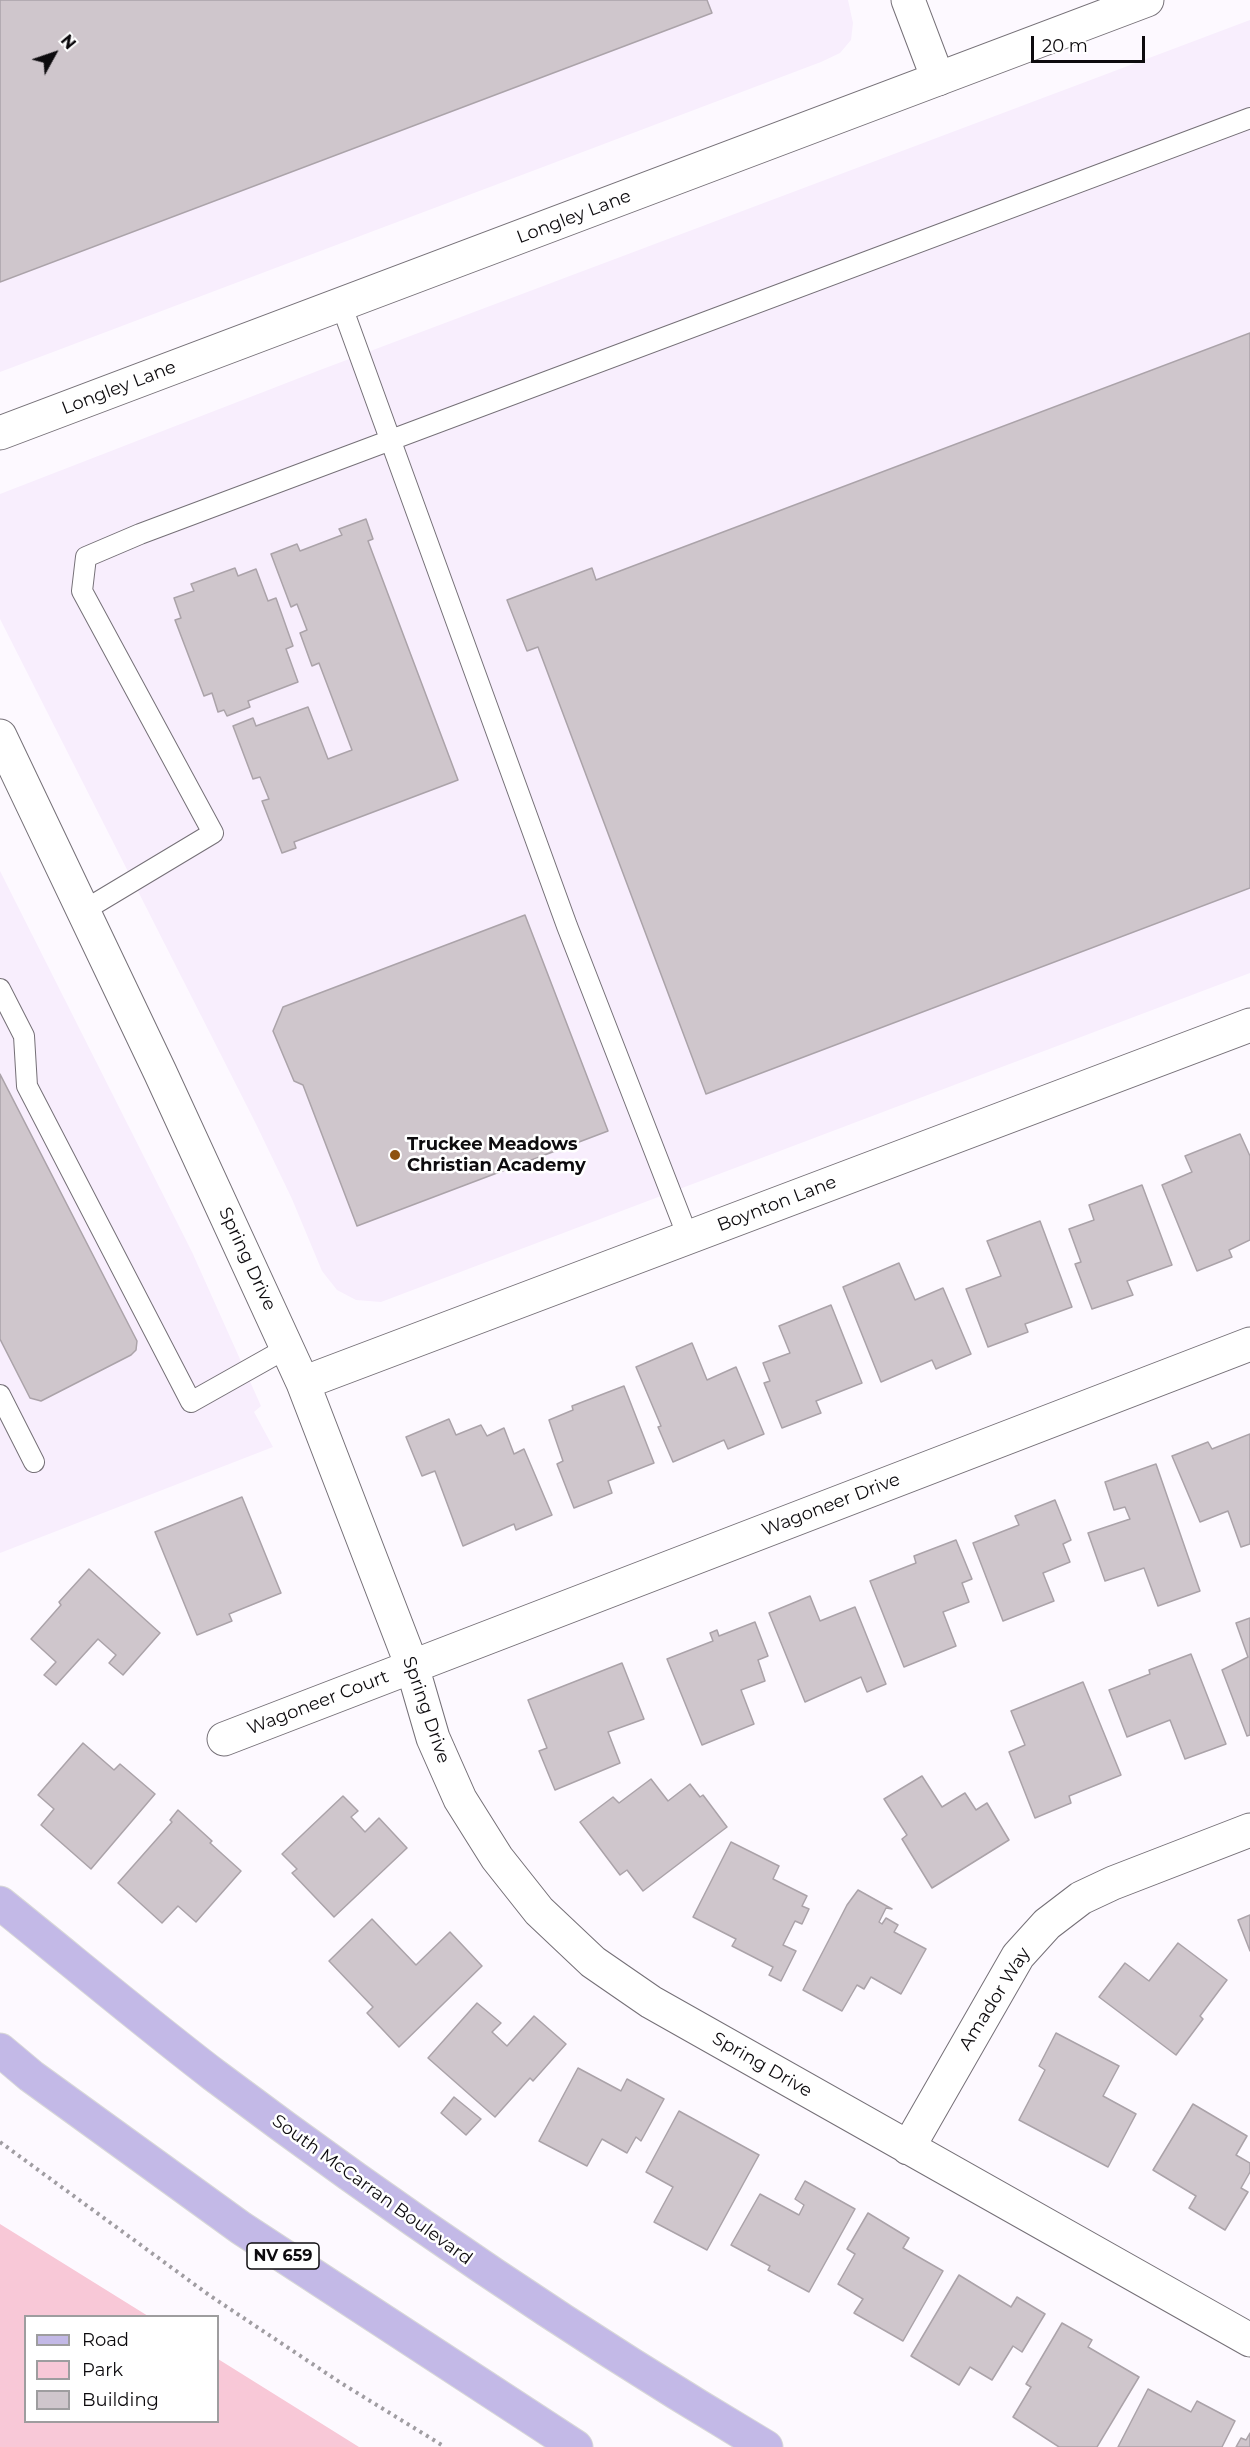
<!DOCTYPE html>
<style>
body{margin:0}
#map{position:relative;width:1250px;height:2447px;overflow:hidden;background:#fdf9ff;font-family:Montserrat,sans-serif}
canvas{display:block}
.legend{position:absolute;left:24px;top:2315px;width:195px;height:108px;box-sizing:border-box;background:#fff;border:2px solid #9e9d9f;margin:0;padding:8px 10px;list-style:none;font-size:18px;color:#0d0b0e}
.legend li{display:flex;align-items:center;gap:12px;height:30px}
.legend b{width:30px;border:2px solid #9e9d9f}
.north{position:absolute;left:24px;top:24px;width:60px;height:60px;-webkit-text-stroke:4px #fff;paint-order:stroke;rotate:50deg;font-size:16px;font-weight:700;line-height:24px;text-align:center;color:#0d0b0e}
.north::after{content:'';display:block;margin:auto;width:21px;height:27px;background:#0d0b0e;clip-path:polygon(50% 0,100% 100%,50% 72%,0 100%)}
.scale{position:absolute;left:1031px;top:36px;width:114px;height:27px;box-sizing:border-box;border:3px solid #0d0b0e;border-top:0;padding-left:8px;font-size:18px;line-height:21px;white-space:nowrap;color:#0d0b0e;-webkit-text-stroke:4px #fff;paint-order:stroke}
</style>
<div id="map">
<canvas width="1250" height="2447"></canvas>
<ul class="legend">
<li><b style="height:8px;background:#c3b9e7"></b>Road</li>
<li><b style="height:16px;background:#f8c8d7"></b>Park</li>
<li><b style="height:16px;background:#cfc6cc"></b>Building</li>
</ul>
<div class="north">N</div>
<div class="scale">20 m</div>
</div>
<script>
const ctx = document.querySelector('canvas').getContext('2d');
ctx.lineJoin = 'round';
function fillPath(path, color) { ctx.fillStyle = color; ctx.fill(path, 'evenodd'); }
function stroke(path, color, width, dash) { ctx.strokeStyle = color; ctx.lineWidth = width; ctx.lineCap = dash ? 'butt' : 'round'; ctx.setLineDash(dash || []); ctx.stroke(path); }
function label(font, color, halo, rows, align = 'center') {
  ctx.font = font + ' Montserrat,sans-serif'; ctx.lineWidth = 5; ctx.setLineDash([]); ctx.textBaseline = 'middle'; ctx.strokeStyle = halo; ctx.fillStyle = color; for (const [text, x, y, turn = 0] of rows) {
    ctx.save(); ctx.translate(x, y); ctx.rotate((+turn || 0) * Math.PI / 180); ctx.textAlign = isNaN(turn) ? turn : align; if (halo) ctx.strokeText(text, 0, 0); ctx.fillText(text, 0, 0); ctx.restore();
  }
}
const built = new Path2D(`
 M0,0H848L853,23L851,40L840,53L821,62L0,372Z
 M1250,20V973L381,1302L356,1300L337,1290L322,1271L292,1199L256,1124L0,619V494L320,370Z
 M0,871L192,1252L261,1406L254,1412L273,1447L0,1553Z`);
const green = new Path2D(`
 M0,2224L148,2316H26V2422H218V2359L359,2447H0Z`);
const building = new Path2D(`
 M0,0H707L712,13L0,282Z
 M1250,333V888L706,1094L538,647L527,651L507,600L592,568L596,580Z
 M366,519L373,539L368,541L458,780L294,842L296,848L282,853L262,801L269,799L260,777L253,779L233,726L253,718L256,726L308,707L328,759L352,750L319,663L312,666L300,633L307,630L297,604L291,607L271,554L297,544L300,551L342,535L339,529Z
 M235,568L238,576L256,569L268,601L276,598L293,646L286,649L298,682L248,701L250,707L227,716L224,710L218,712L212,693L204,696L175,620L181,618L174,598L194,591L191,584Z
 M525,915L608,1131L357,1226L303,1085L294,1081L273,1031L283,1007Z
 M0,1074L137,1341L136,1350L131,1355L41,1401L30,1398L0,1339Z
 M1240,1134L1250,1156V1240L1229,1250L1232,1257L1197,1271L1162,1185L1192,1172L1185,1156Z
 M1142,1185L1172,1265L1127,1281L1133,1295L1092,1309L1075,1264L1081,1262L1069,1229L1094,1220L1089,1205Z
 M1040,1221L1072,1307L1025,1324L1028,1332L988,1347L966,1289L1001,1276L987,1241Z
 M899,1263L915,1300L943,1288L971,1354L936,1369L932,1360L881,1382L843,1287Z
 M831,1305L862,1383L816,1401L821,1413L782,1428L764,1383L770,1381L763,1363L790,1353L779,1326Z
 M692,1343L707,1380L736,1367L764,1434L728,1449L724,1440L673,1462L658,1427L661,1426L636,1367Z
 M624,1386L654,1463L608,1481L612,1493L574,1508L557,1464L563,1461L549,1420L573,1410L572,1406Z
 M449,1419L456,1435L481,1425L487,1436L504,1428L514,1454L524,1449L552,1515L516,1530L514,1524L463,1546L435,1471L422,1476L406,1437Z
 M1250,1434V1544L1241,1547L1228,1511L1200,1522L1172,1456L1208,1442L1212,1449Z
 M1156,1464L1200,1591L1158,1606L1144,1568L1105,1581L1088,1533L1130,1519L1125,1507L1114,1510L1105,1482Z
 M242,1497L281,1593L229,1614L232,1621L197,1635L155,1532Z
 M1055,1500L1071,1540L1063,1544L1070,1562L1043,1573L1054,1601L1003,1621L973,1543L1019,1525L1015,1516Z
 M956,1540L972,1579L962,1583L969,1602L943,1612L956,1646L904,1667L870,1581L916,1563L914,1556Z
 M89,1569L160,1633L123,1675L109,1663L116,1655L98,1639L56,1685L44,1675L56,1662L31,1639L61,1605L59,1602Z
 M810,1596L820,1621L855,1607L886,1684L867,1692L861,1677L805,1702L769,1613Z
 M1250,1618V1735L1247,1736L1222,1670L1248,1657L1236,1623Z
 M755,1622L768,1656L758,1660L765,1681L741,1690L754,1724L702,1745L667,1659L713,1641L710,1633L717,1630L719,1636Z
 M1191,1654L1226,1744L1185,1759L1170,1720L1127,1737L1109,1690L1150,1674L1149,1670Z
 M622,1663L644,1719L608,1732L620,1763L555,1790L539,1751L547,1748L528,1700Z
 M1083,1682L1121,1775L1069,1796L1071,1803L1035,1818L1009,1752L1025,1745L1011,1711Z
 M83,1743L114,1770L120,1764L155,1794L91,1869L41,1825L54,1809L38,1795Z
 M922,1776L942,1807L965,1793L976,1810L987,1803L1009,1840L932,1888L902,1839L907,1835L884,1799Z
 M651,1779L668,1801L690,1784L700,1797L703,1795L727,1827L643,1891L627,1870L620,1875L580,1822L613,1797L619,1803Z
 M343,1796L358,1811L351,1817L365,1832L379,1818L407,1848L334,1917L292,1873L297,1869L282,1854Z
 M178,1810L212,1841L210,1843L241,1871L196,1922L178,1906L162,1923L118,1883L172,1822L170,1820Z
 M731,1842L779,1866L773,1879L807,1896L802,1906L809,1909L802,1924L795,1921L783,1945L796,1951L781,1981L769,1975L773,1967L732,1946L736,1939L693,1917Z
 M858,1890L892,1909L886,1908L879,1922L882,1924L886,1918L898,1925L894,1932L926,1949L901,1994L871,1977L864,1989L857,1985L842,2011L803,1990L847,1905Z
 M1250,1915V1951L1238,1920Z
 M372,1919L416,1965L450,1932L482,1966L399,2047L367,2013L373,2007L329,1961Z
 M1178,1943L1227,1980L1200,2016L1203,2019L1176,2055L1099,1997L1125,1963L1149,1981Z
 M477,2003L501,2023L492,2032L507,2046L534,2016L566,2044L533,2081L530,2078L495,2117L428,2058Z
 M1056,2033L1119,2066L1103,2096L1136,2114L1108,2167L1019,2120L1045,2070L1039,2066Z
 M578,2068L621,2091L627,2079L664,2099L641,2141L636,2137L627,2153L602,2139L587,2166L539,2141Z
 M454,2097L481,2119L466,2135L441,2113Z
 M1193,2104L1247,2136L1236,2155L1250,2163V2172L1241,2188L1248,2192L1225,2230L1189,2208L1196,2196L1153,2170Z
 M679,2111L759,2155L707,2250L654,2222L673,2187L646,2172Z
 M805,2181L855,2209L809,2292L768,2270L770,2266L731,2245L760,2194L799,2215L804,2205L795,2199Z
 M868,2213L909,2238L903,2248L943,2271L903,2341L854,2313L863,2299L838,2284L855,2254L847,2249Z
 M959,2275L1011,2307L1017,2297L1045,2314L1022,2352L1013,2346L992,2380L970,2367L959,2385L911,2356Z
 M1062,2323L1092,2340L1088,2347L1139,2377L1097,2447H1059L1013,2417L1031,2387L1026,2384Z
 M1148,2389L1191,2412L1197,2401L1235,2421L1222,2447H1118Z
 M1250,2433V2447H1236L1241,2438L1246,2440Z`);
const path = new Path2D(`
 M0,2142L209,2295L341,2383L445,2447`);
const service = new Path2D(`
 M341,304L567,926L688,1237
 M83,911L213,833L82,591L86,557L140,534L1250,118
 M0,989L24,1036L27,1086L191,1402L287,1348
 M0,1395L34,1462`);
const minor = new Path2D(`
 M908,0L938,79
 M0,736L160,1072L303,1383L412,1666L433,1738L460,1799L497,1858L539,1911L593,1962L651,2002L1250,2340
 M303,1383L1250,1025
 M224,1739L1250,1344
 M908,2148L1018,1956L1047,1924L1081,1898L1113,1883L1250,1830`);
const secondary = new Path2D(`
 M0,433L1147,0`);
const primary = new Path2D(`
 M0,1903C71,1960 141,2019 214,2075C391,2208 575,2334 766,2447
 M0,2050L31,2076L241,2228L576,2447`);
const markers = [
 [395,1155,6,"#8e5311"]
];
const shields = [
 [283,2256,72]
];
const shieldNames = [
 ["NV 659",283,2256]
];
const streetNames = [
 ["Longley Lane",574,217,-21],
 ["Longley Lane",119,388,-21],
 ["Boynton Lane",777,1204,-21],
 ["Spring Drive",247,1259,65],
 ["Wagoneer Drive",831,1505,-21],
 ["Wagoneer Court",318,1703,-21],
 ["Spring Drive",426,1710,71],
 ["Amador Way",995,1999,-58],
 ["Spring Drive",762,2065,30],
 ["South McCarran Boulevard",372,2190,36]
];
const poiNames = [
 ["Truckee Meadows",407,1145],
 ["Christian Academy",407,1166]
];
fillPath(built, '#f8eefd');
fillPath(green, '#f8c8d7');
fillPath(building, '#cfc6cc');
stroke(building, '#aba3a9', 1.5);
stroke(service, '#757077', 22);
stroke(minor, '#757077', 35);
stroke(secondary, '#757077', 35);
stroke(primary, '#d8d8d8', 35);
stroke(path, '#a09da2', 4, [3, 4.5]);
stroke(service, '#fff', 20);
stroke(minor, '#fff', 33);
stroke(secondary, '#fff', 33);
stroke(primary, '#c3b9e7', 33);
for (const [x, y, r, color] of markers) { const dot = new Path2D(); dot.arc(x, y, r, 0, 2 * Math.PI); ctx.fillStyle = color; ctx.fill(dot); stroke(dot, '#fff', 2); }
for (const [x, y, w] of shields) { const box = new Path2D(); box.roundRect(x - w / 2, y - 13, w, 26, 4.5); ctx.fillStyle = '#fff'; ctx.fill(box); stroke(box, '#0d0b0e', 1.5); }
label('bold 16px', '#0d0b0e', null, shieldNames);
label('18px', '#0d0b0e', '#fff', streetNames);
label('bold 18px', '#0d0b0e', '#fff', poiNames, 'left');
</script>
